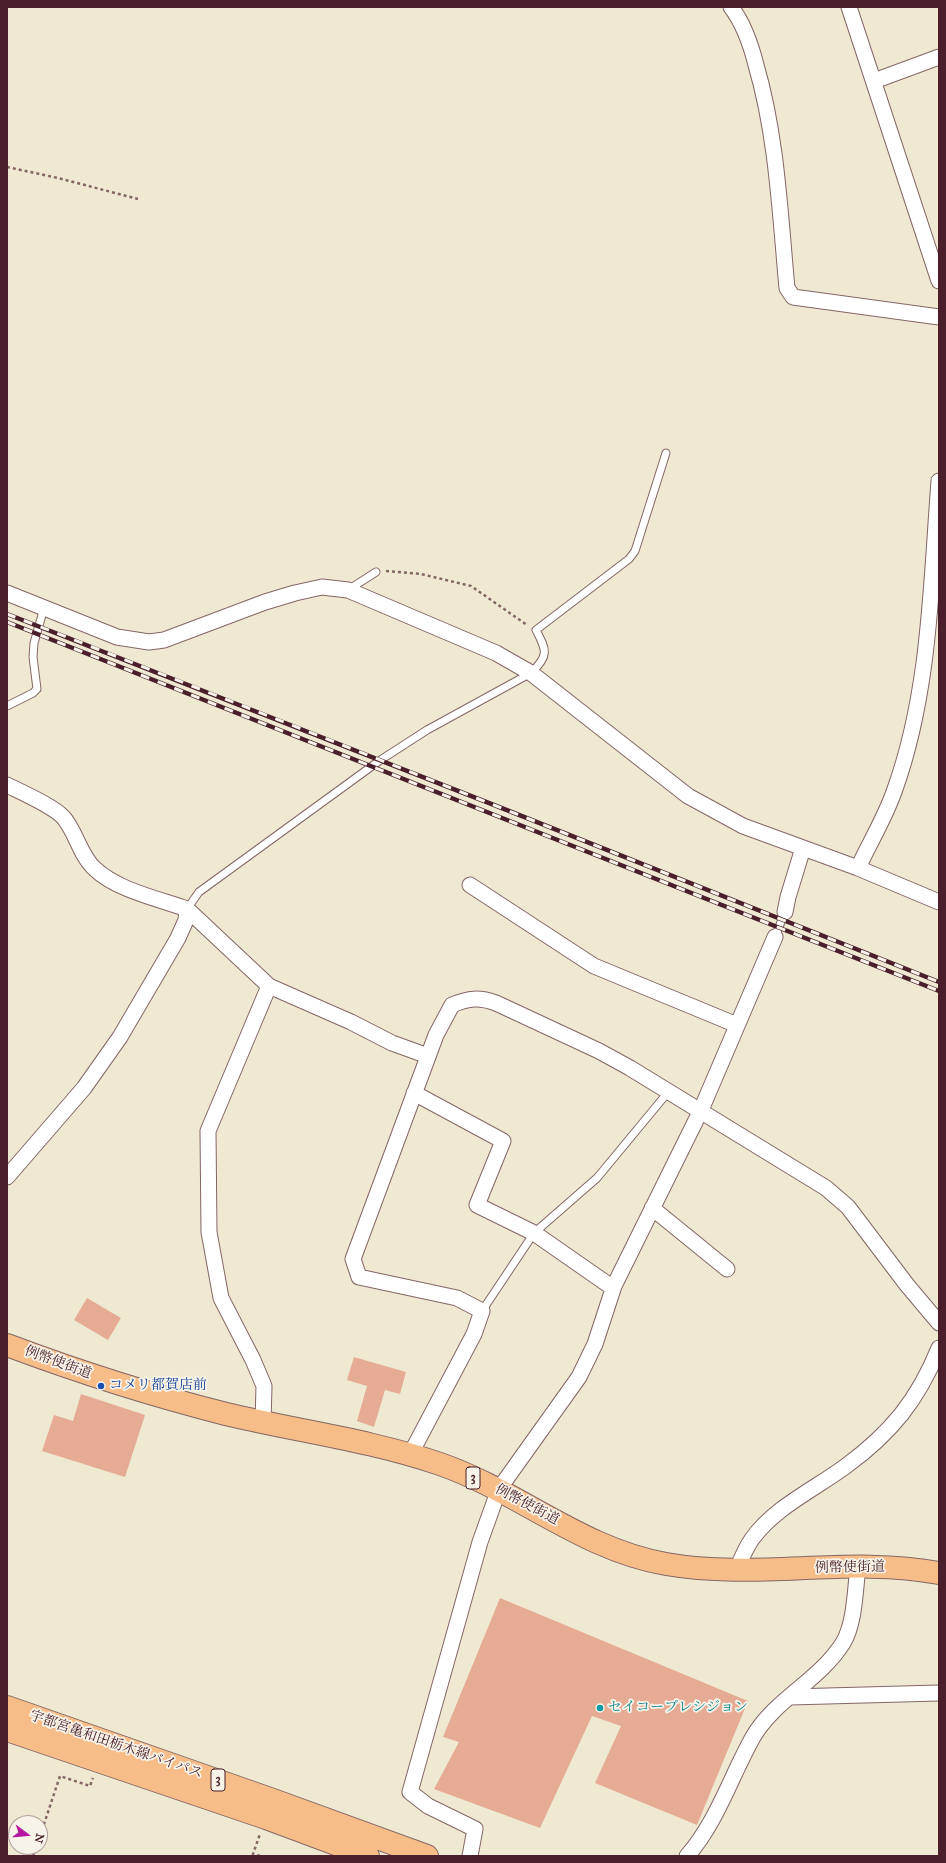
<!DOCTYPE html>
<meta charset="utf-8">
<style>
body{margin:0}
#map{position:relative;width:946px;height:1863px;overflow:hidden;background:#efe9d2;font-family:"IM FELL Great Primer",serif}
canvas{display:block}
.frame{position:absolute;inset:0;border:8px solid #4a1f2b;pointer-events:none}
.north{position:absolute;left:8px;top:1815px;width:40px;height:40px;box-sizing:border-box;background:#f7f3e8;border:1px solid #b29e9c;border-radius:50%;rotate:106deg;font-size:11px;font-weight:700;line-height:16px;text-align:center;color:#4a1f2b}
.north::after{content:'';display:block;margin:auto;width:14px;height:18px;background:#b5179e;clip-path:polygon(50% 0,100% 100%,50% 72%,0 100%)}
</style>
<div id="map">
<canvas width="946" height="1863"></canvas>
<div class="frame"></div>
<div class="north">N</div>
</div>
<script>
const ctx = document.querySelector('canvas').getContext('2d');
ctx.lineJoin = 'round';
function fillPath(path, color) { ctx.fillStyle = color; ctx.fill(path, 'evenodd'); }
function stroke(path, color, width, dash) { ctx.strokeStyle = color; ctx.lineWidth = width; ctx.lineCap = dash ? 'butt' : 'round'; ctx.setLineDash(dash || []); ctx.stroke(path); }
function label(font, color, halo, rows, align = 'center') {
  ctx.font = font + ' "IM FELL Great Primer","Noto Serif JP",serif'; ctx.lineWidth = 3.5; ctx.setLineDash([]); ctx.textBaseline = 'middle'; ctx.strokeStyle = halo; ctx.fillStyle = color; for (const [text, x, y, turn = 0] of rows) {
    ctx.save(); ctx.translate(x, y); ctx.rotate((+turn || 0) * Math.PI / 180); ctx.textAlign = isNaN(turn) ? turn : align; if (halo) ctx.strokeText(text, 0, 0); ctx.fillText(text, 0, 0); ctx.restore();
  }
}
const building = new Path2D(`
 M87,1298L121,1318L108,1340L74,1320Z
 M354,1357L406,1372L400,1394L385,1390L374,1427L357,1421L367,1386L347,1380Z
 M81,1394L145,1415L125,1477L42,1451L54,1415L73,1421Z
 M500,1598L748,1701L697,1825L595,1783L621,1726L592,1716L540,1828L434,1789L459,1742L443,1737Z`);
const path = new Path2D(`
 M7,167L58,178L138,199
 M386,571L421,574L471,586L527,625
 M40,1836L60,1776L90,1786L93,1778
 M33,1856L36,1847
 M260,1856L253,1854L260,1834`);
const lane = new Path2D(`
 M348,590L376,572
 M7,706L33,693L37,689L33,657L34,643L44,608
 M187,909L199,892L379,761L427,730L531,673C549,655 547,651 536,630L629,559L635,551L666,453
 M775,937L785,912
 M482,1311L534,1233L597,1178L669,1091`);
const street = new Path2D(`
 M731,7C744,24 751,45 756,65C777,137 780,214 787,288L793,297L939,317
 M849,7L939,281
 M874,81L939,57
 M7,593L117,637L149,642L164,640L265,602L295,593L322,587L348,590L496,653L531,673L688,796L743,826L858,868L939,902
 M7,785C21,792 53,806 63,817C76,831 80,856 95,869C117,890 159,899 187,909L186,920L178,938L120,1037L84,1088L7,1177
 M858,868C870,842 886,816 895,789C930,691 931,584 939,481
 M470,885L594,966L737,1025
 M187,909L269,986L351,1022L392,1043L428,1056
 M785,912L788,897L803,848
 M414,1093L503,1141L477,1205L534,1233L613,1288
 M652,1208L727,1269
 M263,1422L264,1386L253,1360L221,1298L209,1232L208,1131L269,986
 M410,1455L474,1334L482,1311L457,1298L359,1277L353,1259L436,1035L452,1005C469,998 479,997 496,1003L599,1051L630,1068L826,1188L848,1207L907,1285L939,1323
 M736,1571C741,1560 745,1549 752,1539C775,1507 815,1489 846,1466C891,1433 918,1400 939,1348
 M790,1697L939,1693
 M470,1856L475,1829L428,1806L410,1792L480,1542L499,1489L579,1377L595,1344L614,1286L701,1110L775,937
 M687,1856C717,1822 731,1776 753,1737C775,1699 819,1681 843,1643C855,1623 855,1590 858,1567`);
const primary = new Path2D(`
 M7,1345C79,1372 151,1395 226,1414C297,1431 370,1440 440,1464C518,1491 583,1550 666,1564C757,1580 849,1556 939,1573
 M7,1707L273,1800L427,1856
 M7,1730L266,1818L368,1856`);
const rail = new Path2D(`
 M7,614C318,734 629,859 939,982
 M7,622L939,991`);
const markers = [
 [101,1386,4,"#1a4fb4"],
 [600,1708,4,"#0f9aa8"]
];
const shields = [
 [473,1478,14],
 [218,1780,14]
];
const shieldNames = [
 ["3",473,1478],
 ["3",218,1780]
];
const streetNames = [
 ["例幣使街道",58,1363,20],
 ["例幣使街道",527,1505,28],
 ["例幣使街道",850,1568,-1],
 ["宇都宮亀和田栃木線バイパス",116,1745,19]
];
const transitNames = [
 ["コメリ都賀店前",109,1386]
];
const cultureNames = [
 ["セイコープレシジョン",608,1708]
];
fillPath(building, '#e6ab95');
stroke(lane, '#846665', 9);
stroke(street, '#846665', 17);
stroke(primary, '#846665', 24);
stroke(path, '#846665', 2.5, [3, 3]);
stroke(lane, '#fff', 7);
stroke(street, '#fff', 15);
stroke(primary, '#f7bd88', 22);
stroke(rail, '#4a1f2b', 4.5);
stroke(rail, '#f7f3e8', 3, [9]);
for (const [x, y, r, color] of markers) { const dot = new Path2D(); dot.arc(x, y, r, 0, 2 * Math.PI); ctx.fillStyle = color; ctx.fill(dot); stroke(dot, '#f7f3e8', 1.5); }
for (const [x, y, w] of shields) { const box = new Path2D(); box.roundRect(x - w / 2, y - 11, w, 22, 3); ctx.fillStyle = '#f7f3e8'; ctx.fill(box); stroke(box, '#4a1f2b', 1); }
label('bold 13px', '#4a1f2b', null, shieldNames);
label('14px', '#4a1f2b', '#f7f3e8', streetNames);
label('14px', '#164399', '#f7f3e8', transitNames, 'left');
label('14px', '#0d838f', '#f7f3e8', cultureNames, 'left');
</script>
